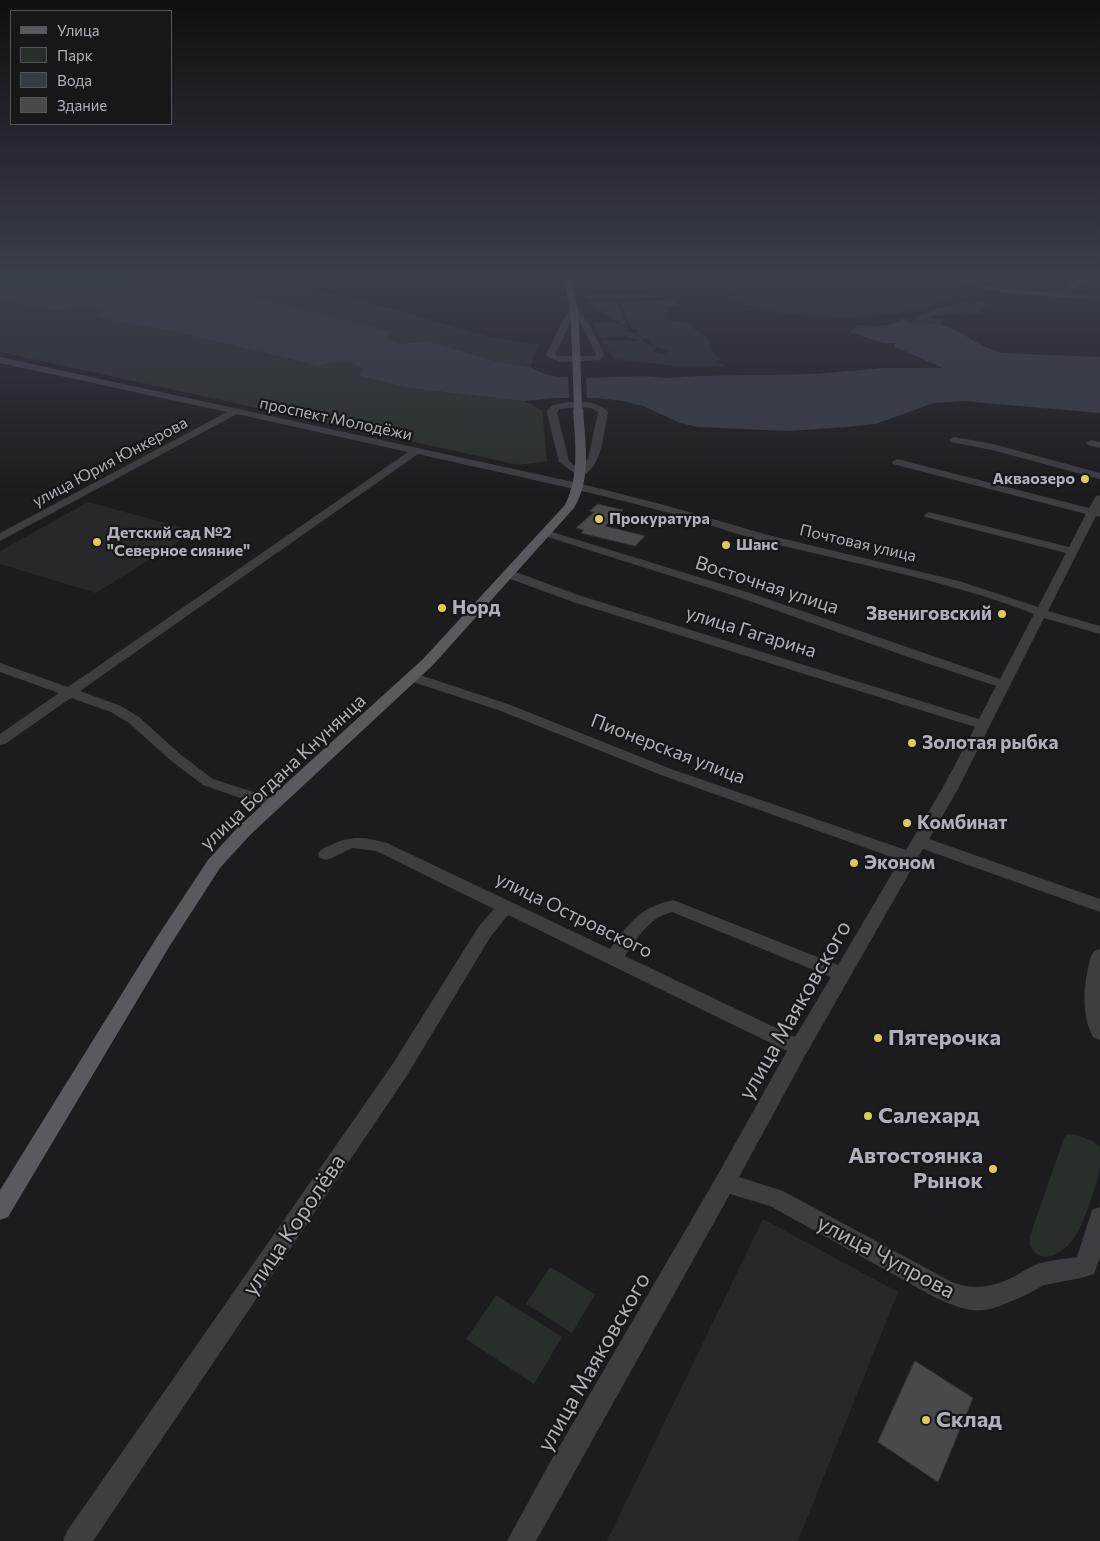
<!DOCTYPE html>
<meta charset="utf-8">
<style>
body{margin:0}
#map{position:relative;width:1100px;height:1541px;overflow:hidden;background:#1c1b1d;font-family:Commissioner,sans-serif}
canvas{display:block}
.legend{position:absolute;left:10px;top:10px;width:162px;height:115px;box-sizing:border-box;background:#171618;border:1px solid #545459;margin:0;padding:6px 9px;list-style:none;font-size:15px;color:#afb0bb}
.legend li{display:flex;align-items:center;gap:10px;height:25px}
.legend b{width:25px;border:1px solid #545459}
</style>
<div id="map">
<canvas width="1100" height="1541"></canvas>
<ul class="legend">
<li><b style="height:6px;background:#595960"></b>Улица</li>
<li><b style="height:14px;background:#282f2a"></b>Парк</li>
<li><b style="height:14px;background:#363b44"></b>Вода</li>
<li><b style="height:14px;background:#49484d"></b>Здание</li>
</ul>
</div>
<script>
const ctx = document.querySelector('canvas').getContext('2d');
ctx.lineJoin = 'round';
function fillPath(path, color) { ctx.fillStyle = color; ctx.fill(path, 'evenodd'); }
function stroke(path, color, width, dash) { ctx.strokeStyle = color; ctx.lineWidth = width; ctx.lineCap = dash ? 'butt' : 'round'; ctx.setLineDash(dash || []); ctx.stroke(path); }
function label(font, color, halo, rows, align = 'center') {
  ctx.font = font + ' Commissioner,sans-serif'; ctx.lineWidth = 4.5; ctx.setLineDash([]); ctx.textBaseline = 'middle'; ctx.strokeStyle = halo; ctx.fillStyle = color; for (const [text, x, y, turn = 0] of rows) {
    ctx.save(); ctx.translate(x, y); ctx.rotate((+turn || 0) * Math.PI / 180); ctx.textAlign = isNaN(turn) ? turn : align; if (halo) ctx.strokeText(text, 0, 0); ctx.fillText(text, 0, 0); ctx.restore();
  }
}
const built = new Path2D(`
 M700,280H955L957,285L952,295L940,303L922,309L895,314L850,318L812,317L770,311L737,302L726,288L704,289Z
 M88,502L195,531L96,593L0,564V551Z
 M763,1219L898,1292L798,1541H607Z`);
const green = new Path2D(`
 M142,280H280L293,286L357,299L486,336L538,345L530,367L499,362L427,341L401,344L387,339L386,336L392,332L177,284C165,288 152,290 140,285Z
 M656,290L662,291L663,294L660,295L663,297L586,299V296L590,294L651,293Z
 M0,300C14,303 51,312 63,310C75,309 91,303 101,312L96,317L175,332L319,366C332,362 352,358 363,369L360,376L409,388L524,401L542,410L547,461L519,465L0,352Z
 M651,300L678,301L676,303L678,306H666L669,312L663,314L669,318L666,319L693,325L694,329L708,338C710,341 709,345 710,349C712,354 718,355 721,359L714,362L726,366H675L614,359L602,340L638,341L627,336H606L607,338H601L593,323H617L627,329L624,331L632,333L643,339L642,341L657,348L654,350L655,352L663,354L670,351L668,349L659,348L649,342L650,340L645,339L635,333L638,330L632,329L620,303Z
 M617,301L629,328L619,323L621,321L616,320L588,302Z
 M974,301H982L991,304L983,305L984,308L979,309L983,313L960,312L959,314L931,316L932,318L943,321L939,322L945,328L934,322L935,327L930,324L931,326L927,324V326H915L908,321L916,319V317L919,315L960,302L975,304Z
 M1074,1134L1093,1141L1100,1147C1100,1154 1100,1161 1100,1167C1099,1178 1085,1219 1079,1230C1070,1248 1045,1270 1030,1246V1236L1064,1138L1066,1135Z
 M550,1267L595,1294L572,1333L526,1304Z
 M496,1295L562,1337L534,1384L466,1339Z`);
const water = new Path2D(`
 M0,280H142L140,285C151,290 165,288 177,284L263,299L392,332L386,336L387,339L401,344L427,341L499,362L530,367L545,374L559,377L587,378L642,376L667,378L699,376L815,374L884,368H943L895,347V343H884L848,332L855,329L857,325C874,326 890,328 903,318C922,331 922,321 937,324C960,329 979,347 1002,353L1100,357V413L963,401L934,403L875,424L847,427L788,431L698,427L680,423L643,406L623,401L596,398H555L524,401L409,388L359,376L363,369C352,359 332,362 319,366L176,332L95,317L101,312C90,303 75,309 63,310C51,312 14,303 0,300Z`);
const pier = new Path2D(`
 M568,374L586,375L587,401H569Z`);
const building = new Path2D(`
 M598,504L623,510L605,526L645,536L635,546L581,533L584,530L576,528L594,512L590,511Z
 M915,1361L973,1398L938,1482L878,1442Z`);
const minor = new Path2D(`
 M957,280H970L1003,289L1062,293C1066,284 1076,280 1085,280L1069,294L1100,296V300L1003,293Z
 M571,308H577L590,326L604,354L600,360L560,362L546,356L560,325ZM574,315L582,326L596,354L595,356H560L555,355Z
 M0,357L578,483L668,506L768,535L959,581L1038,607L1066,553L925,517L924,515L929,512L1069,547L1086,514L893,464L892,462L897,459L1089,508L1096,496L1100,495V517L1096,516L1048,611L1100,626V634L1044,618L958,789L929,839L1100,899V912L923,849L806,1054L739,1177L783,1191L952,1282C974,1291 994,1287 1015,1276C1022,1272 1028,1268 1035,1265C1048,1260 1064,1259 1077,1257L1092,1210L1100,1207V1257L1094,1274C1078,1280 1061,1281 1045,1285C1039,1287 1034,1291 1028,1294C985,1313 979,1317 936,1298L770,1206L730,1194L536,1541H507L548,1466L717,1176L787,1051L508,915L491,936L406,1077L93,1541H63L67,1531L392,1065L479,926L494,909L376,851L352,848L332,858L326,860L320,858L318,854C321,849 325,847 331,845C350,835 367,837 387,843L610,949C629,923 640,907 673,900L838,965L900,860L661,775L498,710L407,680L405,677L407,674H417L508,704L671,769L906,850L942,789L975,727L573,602L505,577L503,574L505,571H513L581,596L979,719L996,686L911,658L738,597L541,535L539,533L541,531H549L747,592L1000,679L1034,614C947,580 854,564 763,541C728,532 693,519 658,510C579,489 498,472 418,454L80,691L121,706L139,717L180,754L213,779L279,800L282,804L279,808H269L203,785L170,760L129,723L111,712L71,698L5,744L0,745V734L59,693L0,672V663L68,687L408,452L237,414L0,541V533L227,412L0,363ZM672,912L831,977L795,1037L625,956C637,939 649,917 672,912Z
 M568,402C582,402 598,400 608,412C604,431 602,470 580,477L559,462L547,413V410L553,405ZM578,407L591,408L598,412L588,459L579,469L569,461L557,413L559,409Z
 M954,437L993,444L1100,473V479L992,450L951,442L949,440Z
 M1091,440L1100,442V448L1088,445L1086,443Z
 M1100,949V1040L1093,1037C1080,1012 1084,982 1091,956L1094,951Z`);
const major = new Path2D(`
 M564,280H571L578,310L580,349L576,351L572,349L570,310Z
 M578,406L583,409C585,441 592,479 574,508L433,665L250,835L220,868L169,947L8,1217L0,1220V1190L157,937L208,860L238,827L423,659L565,505C580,475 575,441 573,409Z`);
const majorBridge = new Path2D(`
 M576,349L578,409`);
const markers = [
 [1085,479,5,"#dccd54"],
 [599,519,5,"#dccd54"],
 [97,542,5,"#dccd54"],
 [726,545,5,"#dccd54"],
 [442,608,5,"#dccd54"],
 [1002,614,5,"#dccd54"],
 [912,743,5,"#dccd54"],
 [907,823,5,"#dccd54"],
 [854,863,5,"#dccd54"],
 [878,1038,5,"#dccd54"],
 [868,1116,5,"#dccd54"],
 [993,1169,5,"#dccd54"],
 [926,1420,5,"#dccd54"]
];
const farStreetnames = [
 ["проспект Молодёжи",336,419,12],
 ["улица Юрия Юнкерова",110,462,-28],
 ["Почтовая улица",858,543,13]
];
const farPoinames = [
 ["Акваозеро",1075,479,"right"],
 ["Прокуратура",609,519],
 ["Детский сад №2",107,533],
 ["\"Северное сияние\"",107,551],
 ["Шанс",736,545]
];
const streetNames = [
 ["Восточная улица",767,585,18],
 ["улица Гагарина",751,632,17],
 ["Пионерская улица",668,749,21],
 ["улица Богдана Кнунянца",283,772,-43],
 ["улица Островского",574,915,26]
];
const poiNames = [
 ["Норд",452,608],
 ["Звениговский",992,614,"right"],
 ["Золотая рыбка",922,743],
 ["Комбинат",917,823],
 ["Эконом",864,863]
];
const nearStreetnames = [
 ["улица Маяковского",795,1010,-60],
 ["улица Королёва",294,1225,-56],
 ["улица Чупрова",886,1257,28],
 ["улица Маяковского",594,1362,-60]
];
const nearPoinames = [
 ["Пятерочка",888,1038],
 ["Салехард",878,1116],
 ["Автостоянка",983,1156,"right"],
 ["Рынок",983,1181,"right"],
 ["Склад",936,1420]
];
fillPath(built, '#28272a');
fillPath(green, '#282f2a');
fillPath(water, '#363b44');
fillPath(pier, '#1c1b1d');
fillPath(building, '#49484d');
stroke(building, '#363539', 1);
fillPath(minor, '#3d3d42');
fillPath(major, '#595960');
stroke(majorBridge, '#595960', 8);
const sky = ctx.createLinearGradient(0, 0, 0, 496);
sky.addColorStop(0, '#0f0f10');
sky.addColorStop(0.56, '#3a3f4c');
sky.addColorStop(1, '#3a3f4c00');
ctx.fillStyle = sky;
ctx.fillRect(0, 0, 1100, 496);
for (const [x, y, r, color] of markers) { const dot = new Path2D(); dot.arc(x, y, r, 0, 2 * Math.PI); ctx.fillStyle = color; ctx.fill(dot); stroke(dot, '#171618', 2); }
label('16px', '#afb0bb', '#171618', farStreetnames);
label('bold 16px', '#afb0bb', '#171618', farPoinames, 'left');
label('19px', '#afb0bb', '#171618', streetNames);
label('bold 19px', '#afb0bb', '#171618', poiNames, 'left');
label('22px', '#afb0bb', '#171618', nearStreetnames);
label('bold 22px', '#afb0bb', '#171618', nearPoinames, 'left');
</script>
